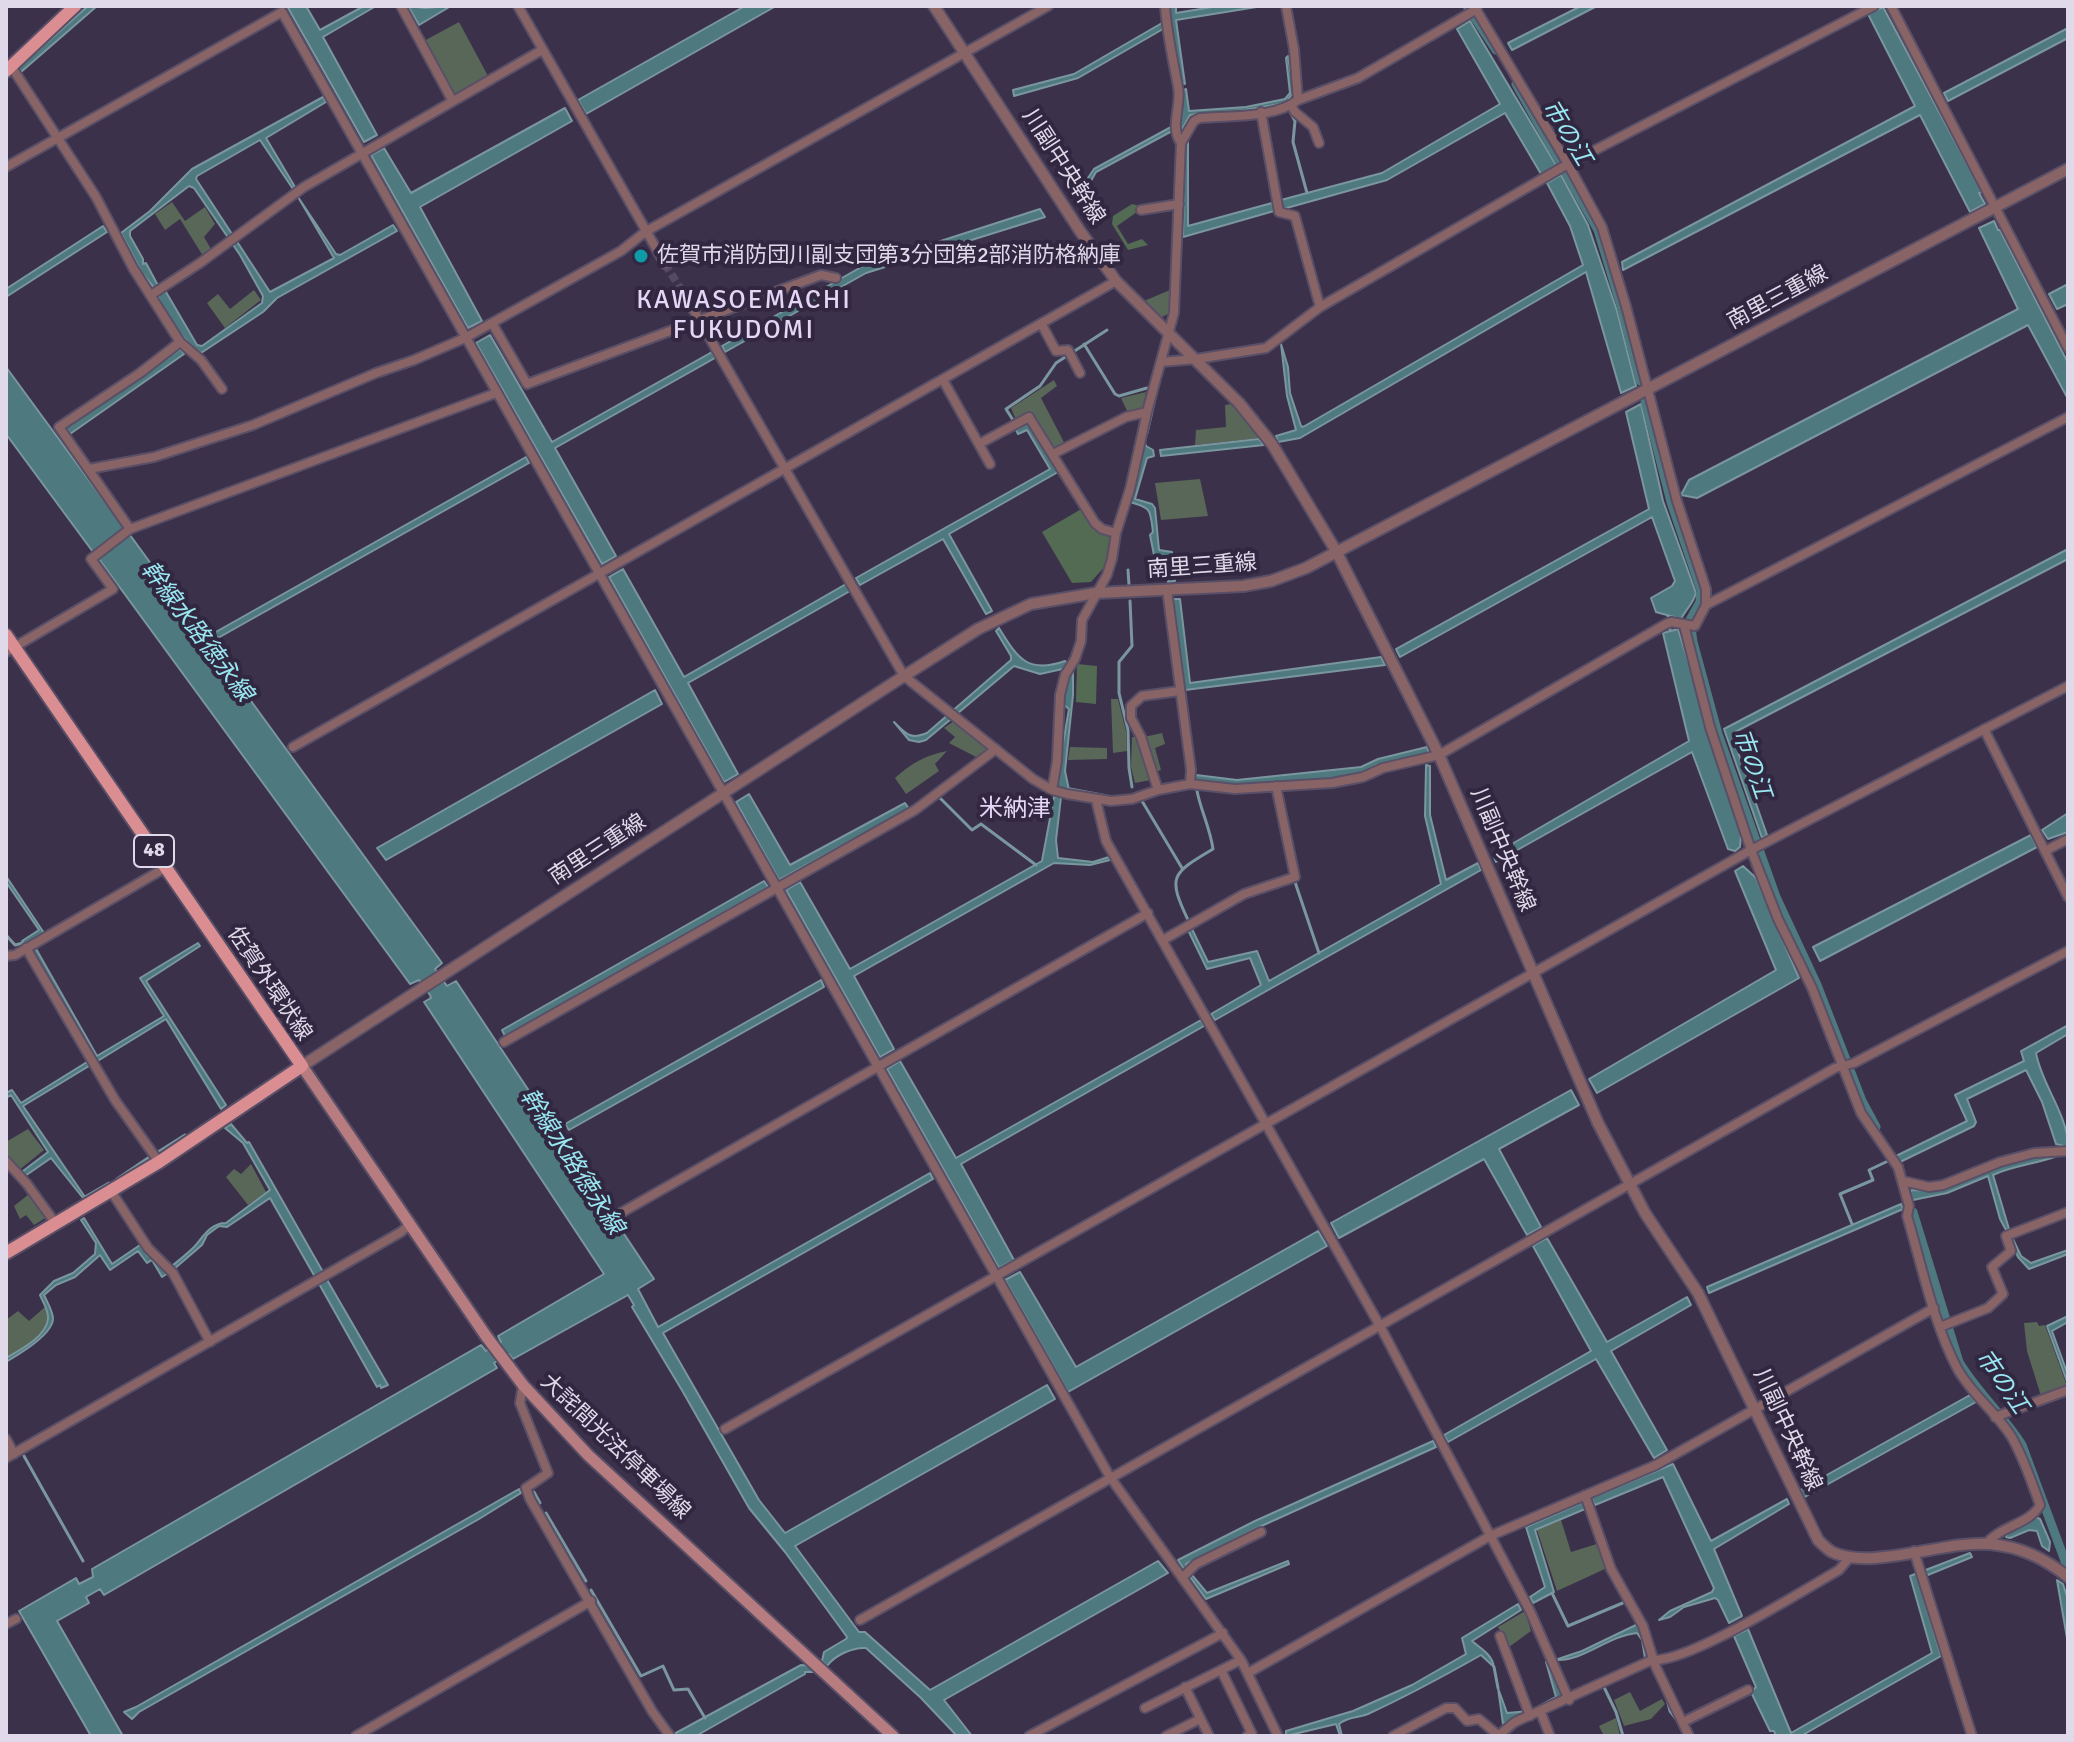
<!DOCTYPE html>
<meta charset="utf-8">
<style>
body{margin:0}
#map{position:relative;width:2074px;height:1742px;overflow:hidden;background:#3c314b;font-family:Signika,sans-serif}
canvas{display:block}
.frame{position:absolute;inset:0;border:8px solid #dfd9e9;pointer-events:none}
</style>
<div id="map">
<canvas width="2074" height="1742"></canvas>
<div class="frame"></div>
</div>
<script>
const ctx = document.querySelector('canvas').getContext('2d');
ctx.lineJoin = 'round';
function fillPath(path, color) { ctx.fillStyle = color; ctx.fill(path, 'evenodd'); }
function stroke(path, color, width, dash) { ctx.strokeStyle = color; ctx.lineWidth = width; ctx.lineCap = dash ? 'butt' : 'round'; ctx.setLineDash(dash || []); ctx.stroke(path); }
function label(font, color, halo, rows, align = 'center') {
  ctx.font = font + ' Signika,"Noto Sans JP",sans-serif'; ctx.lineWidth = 8; ctx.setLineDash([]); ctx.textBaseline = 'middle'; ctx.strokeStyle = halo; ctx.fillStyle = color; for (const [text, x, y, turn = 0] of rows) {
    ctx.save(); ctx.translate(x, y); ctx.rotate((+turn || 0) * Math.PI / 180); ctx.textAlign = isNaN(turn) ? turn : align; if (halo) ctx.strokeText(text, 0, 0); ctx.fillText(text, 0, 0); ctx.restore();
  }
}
const green = new Path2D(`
 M459,22L488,76L453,95L424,41Z
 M172,202L185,221L205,207L215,224L204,237L211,249L203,256L180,219L165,230L155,214Z
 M254,290L261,300L225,328L207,303L218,294L230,309Z
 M1170,290V313L1160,318L1144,301Z
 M1054,380L1057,386L1041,398L1066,446L1057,450L1046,440L1031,413L1016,420L1011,408Z
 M1146,392L1143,408L1128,413L1121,398Z
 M1231,404L1260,438L1195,445L1196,430L1226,427L1225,405Z
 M1200,479L1208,516L1161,520L1155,483Z
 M1111,699H1118L1126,731L1127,751L1113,753Z
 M954,721L988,749L978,758L949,743L955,737L944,728Z
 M1162,733L1165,744L1155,748L1161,770L1155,772L1144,737Z
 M1132,737H1138L1151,780L1135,783L1131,767Z
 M1070,747L1107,748V759L1068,760Z
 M947,751L935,764L939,771L906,794L895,778C910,764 926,755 947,751Z
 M28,1129L44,1150L19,1170L6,1155V1142Z
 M251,1164L266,1192L248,1205L226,1177L234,1169L241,1174Z
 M29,1194L47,1217L34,1225L26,1215L20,1219L14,1206Z
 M45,1307C56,1331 24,1348 6,1358V1320L18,1311L29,1321Z
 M2037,1322L2039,1326L2045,1325L2067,1386L2041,1396L2027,1351L2024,1323Z
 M1561,1520L1571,1552L1600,1543L1607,1568L1557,1591L1537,1530Z
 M1525,1611L1531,1631L1509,1647L1498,1627Z
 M1630,1692L1640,1711L1662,1699L1665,1704L1651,1719L1624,1726L1614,1700Z
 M1616,1718L1620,1736H1604L1599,1726Z`);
const forest = new Path2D(`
 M1132,204L1144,207L1117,226L1128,244L1142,239L1148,245L1128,250L1112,224L1113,216Z
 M1083,508L1112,536L1107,564L1091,582L1072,583L1042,532Z
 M1077,664L1097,666L1096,704L1076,702Z`);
const water = new Path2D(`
 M88,6H97L21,72L18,68Z
 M287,6H306L320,30L364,6H376L323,37L377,135L364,142Z
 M408,6L425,8L451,6L419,25Z
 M745,6H776L586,114L578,100Z
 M1169,6H1176V13L1219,6H1263L1176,20L1185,84L1179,82Z
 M1581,6H1597L1512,50L1508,43Z
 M1883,7L1982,192L1979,193L1985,204L1970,212L1920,115L1623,270L1622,262L1915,106L1868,14Z
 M1470,21L1556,165L1541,174L1505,113L1387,180L1283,209L1281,200L1382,173L1500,104L1457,29Z
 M1162,23L1163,29L1078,78L1014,96L1013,90L1074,74Z
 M2068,28V38L1948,101L1944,93Z
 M1288,56L1294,91L1286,103L1245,110L1190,115L1180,133L1182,91L1186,89L1189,111L1246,107L1285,99L1290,93L1286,58Z
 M323,97L326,102L266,138L295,187L293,189L260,140L197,176L196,179L270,292L334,258L298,197L336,254L340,255L393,225L397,231L277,298L263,312L201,353C181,340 170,319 158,298L160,295L142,273L121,233L150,211L192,169ZM189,186L194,188L240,255L263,296L262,303L202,346L197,345L166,292L162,293L146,263L143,264V259L130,236V231Z
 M565,108L572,121L420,207L482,321L468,328L371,155L384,148L411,193Z
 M1171,127L1172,131L1096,172L1079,202L1076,196L1094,169Z
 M1188,142V226L1272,203L1274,211L1183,237L1185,146Z
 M1561,175L1588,225L1617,311L1636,386L1621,393L1586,272L1300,438L1278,442L1276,436L1296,430L1287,396L1281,344L1288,367L1290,393L1301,426L1303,427L1583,265L1570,226L1547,183Z
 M1040,209L1045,217L866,273L725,352L722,346L863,266Z
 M1994,221L1998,230H2000L2068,363V399L2028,325L1697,498L1681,495L1689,480L2018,309L1979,228Z
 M103,226L107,232L6,297V289Z
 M2068,284V304L2057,309L2049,294Z
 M490,335L552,442L712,352L715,358L555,448L616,556L602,564L476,343Z
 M180,349L184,354L70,434L66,428Z
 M6,367L124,528L117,534L122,541L130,535L442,963L435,969L447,986L456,981L654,1279L638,1289L658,1327L930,1173L933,1179L663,1333L759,1500L785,1533L1047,1385L1055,1399L795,1546L859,1632H865L930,1690L1158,1561L1168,1573L944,1700L972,1736H957L921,1698L866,1648C853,1647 835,1655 827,1666L822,1661L824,1652L846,1639L847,1637L785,1552L749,1508L683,1392L632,1307L634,1305L628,1295L513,1359L509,1354L494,1363L497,1368L104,1595L100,1589L86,1597L89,1603L57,1621L123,1736H91L19,1611L76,1578L79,1584L93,1577L92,1569L481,1345L486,1351L501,1342L498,1336L604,1274L424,1002L431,998L430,995L419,980L410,984L99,559L106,553L101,546L93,552L6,434Z
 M1641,404L1663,501L1696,593C1693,604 1686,609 1681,619L1656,612L1651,598L1672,586L1675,581L1652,517L1400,657L1396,649L1649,509L1626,412Z
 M1028,423L1058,472L949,534L992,611L986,614L943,539L860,585L856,578L1050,469L1027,430L1018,434L1016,430Z
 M1259,439L1264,445L1161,456L1160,450Z
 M1144,440L1146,446L1153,450L1154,456L1147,458L1135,499L1152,504L1155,508L1159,550L1172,552L1175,581L1168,582L1166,558L1154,555L1150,535L1153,532C1150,510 1152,508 1130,502Z
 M526,457L529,463L218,638L214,633Z
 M2068,549V559L1735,732L1732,735L1767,835L1762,838L1724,729Z
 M623,569L684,677L846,584L850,591L688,683L738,774L724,782L609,577Z
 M1173,599H1180L1190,683L1381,657L1385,665L1185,690Z
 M999,628C1018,659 1028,674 1065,661L1068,664L1067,668L1040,674L1014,666L926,740L919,742L909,740L894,722C906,734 910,740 927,733L1011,660V656L996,631Z
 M1678,629L1738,824L1741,835L1740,847L1735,851L1728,849L1692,752L1496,862L1493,855L1689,741L1663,633Z
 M1073,667V695L1065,771L1069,790L1057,787V778L1069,709L1064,705L1063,698Z
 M655,690L662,704L386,860L377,848Z
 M1427,747L1429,753L1377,765L1360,774L1335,778L1235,786L1194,780L1196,775L1237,780L1361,767L1378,759Z
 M1426,765L1430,766V815L1446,880L1478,863L1481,870L1215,1020L1211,1014L1261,985L1250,958L1207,969L1188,930L1192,929L1208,962L1257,951L1269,981L1441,884L1425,816Z
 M749,794L790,865L905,803L909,809L779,880L736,802Z
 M1059,796L1061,797L1056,840L1058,858L1093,862L1109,857L1110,860L1090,865L1054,863L854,976L894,1049L880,1057L786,890L800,882L850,969L1042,861L1054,797Z
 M2068,813V832L2048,839L2042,830Z
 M2031,835L2037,847L1820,961L1813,947Z
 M1743,866L1756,878L1799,978L1597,1093L1589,1079L1776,970L1735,871Z
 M6,876L44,933L24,945L22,941L39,930L6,882Z
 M764,881L768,887L505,1036L502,1030Z
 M198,943L200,946L146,981L226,1105L221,1109L166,1019L96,1062L32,949L35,947L97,1056L164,1016L140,978Z
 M821,980L824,987L569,1130L565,1124Z
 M1201,1020L1204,1026L961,1164L1014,1260L999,1268L887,1069L900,1061L956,1158Z
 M2068,1025V1034L2036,1053C2042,1086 2068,1114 2068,1147L2056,1144L2042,1102L2026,1070L1967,1099L1976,1122L1974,1126L1900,1162L1896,1156L1967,1121L1955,1095L2024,1061L2021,1051Z
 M87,1062L89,1066L23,1106L85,1197L83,1198L51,1158L25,1176L23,1171L48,1152L11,1095L6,1098V1093L12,1090L21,1103Z
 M1571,1090L1579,1105L1499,1149L1541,1227L1527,1235L1484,1159L1339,1238L1331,1223Z
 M231,1124L247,1143L249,1142L323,1272L315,1277L270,1198L227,1227L219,1226L207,1235L202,1245L174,1269L172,1266C179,1260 187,1254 194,1247C203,1237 210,1223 226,1223L270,1190L243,1143L225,1128Z
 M2056,1154L2057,1156C2036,1164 2012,1166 1993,1175L2009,1229L2006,1230L2000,1219L1988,1176L1947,1193L1913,1200L1909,1193L1912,1190C1945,1193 1970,1176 2001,1166C2018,1160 2038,1156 2056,1154Z
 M1901,1204L1903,1209L1709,1293L1707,1287Z
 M84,1218L112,1264L140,1245L148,1256L153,1255L168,1273L162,1277L152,1260L147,1263L138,1251L110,1270L100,1255L75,1277L56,1285L44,1295C47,1302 53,1311 53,1319C52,1335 19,1354 6,1362V1358C20,1350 46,1337 48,1319C49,1311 43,1302 40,1295L54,1281L73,1273L95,1254L96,1243L81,1220Z
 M1318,1231L1327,1246L1068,1392L1005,1280L1020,1272L1076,1367Z
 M2012,1237L2021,1256L2031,1263L2068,1250V1254L2029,1269L2018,1257L2010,1238Z
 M1547,1238L1607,1342L1687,1297L1691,1305L1611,1351L1667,1450L1654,1458L1596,1359L1448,1442L1444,1435L1591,1351L1533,1246Z
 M326,1278L388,1385L381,1388L380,1385L377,1387L318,1282Z
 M2068,1316V1322L2052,1331L2068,1375V1384L2047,1326Z
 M1970,1395L1976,1402L1803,1498L1800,1490Z
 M1433,1441L1436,1447L1257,1528L1186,1564L1187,1569L1185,1571L1178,1560L1255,1521Z
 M1673,1464L1711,1541L1787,1499L1789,1504L1714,1549L1742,1616L1729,1623L1718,1600L1715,1598L1684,1607L1670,1617L1659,1620L1670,1611L1712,1592L1714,1588L1663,1477L1595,1505L1591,1498Z
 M519,1489L521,1493L479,1519L139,1712L132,1719L124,1712L136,1707Z
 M1583,1502L1585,1509L1535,1530L1554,1592L1533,1603L1530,1597L1545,1587L1526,1527Z
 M2036,1517L2040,1519L2050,1542L2049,1551L2042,1546L2037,1531L2029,1530L2010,1538L2006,1537L2008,1532Z
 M1970,1553L1972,1557L1918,1579L1941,1656L1801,1736H1776L1774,1731H1770L1751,1692L1756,1687L1734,1636L1748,1629L1791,1733L1932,1653L1910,1576Z
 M1288,1561L1289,1564L1206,1599L1190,1577L1192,1575L1207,1593Z
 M2057,1580L2063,1584L2068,1600V1644Z
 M1518,1604L1521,1610L1472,1641C1480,1648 1492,1654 1494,1667L1481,1655C1444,1676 1407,1696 1368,1714C1358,1718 1347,1717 1339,1724L1342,1736H1340L1336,1724L1286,1736V1731L1353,1711L1412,1685L1466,1654L1462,1638Z
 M1638,1624L1643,1636L1645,1658L1642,1640L1637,1633C1607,1636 1583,1662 1555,1660L1582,1651Z
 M1546,1662L1562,1695L1560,1700L1503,1724L1498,1688L1507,1713L1530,1711L1556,1697Z
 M801,1665L813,1666L819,1672H805V1674L696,1736H676L674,1734Z`);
const stream = new Path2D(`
 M1289,110L1295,121L1293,142L1307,193
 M1084,344L1115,394L1119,396L1147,388
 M1013,420L1006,409L1040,386L1056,363L1107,330
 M1147,433L1157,390
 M1128,570L1129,585
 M1130,601L1132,646L1119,662V693L1128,730L1129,768L1132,787
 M1668,616L1670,630
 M1070,789L1107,796
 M940,798L972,830L981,824L1036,865
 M1142,801L1182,868
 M1295,882L1319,953
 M1189,922C1167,876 1171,874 1213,849C1210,828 1201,811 1197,791
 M6,935L15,945L23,943
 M158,1152L185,1135
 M117,1179L151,1156
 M85,1197L109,1183
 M1852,1224L1840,1194L1873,1180L1869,1170L1888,1161
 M24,1456L83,1561
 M534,1492L540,1503
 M546,1513L586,1581
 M591,1590L641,1676L663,1666L674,1690L688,1689L705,1718
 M1552,1593L1568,1626L1625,1602
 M1494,1667L1498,1688
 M1604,1687L1616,1712L1623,1736
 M1667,1699L1670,1711L1680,1724`);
const canal = new Path2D(`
 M1467,6L1496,50
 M1516,84L1598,230L1621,306L1640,381
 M1645,401L1671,502L1701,590L1700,602L1690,620L1693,642L1718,734L1776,897L1817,985L1862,1101L1876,1127
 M1913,1212L1959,1362C1977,1392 2004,1416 2022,1445L2068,1569`);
const minorTunnel = new Path2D(`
 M665,264L689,302`);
const minor = new Path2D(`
 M401,6L452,100
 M518,6L665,264
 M1286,6L1294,49L1298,100
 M1891,6L2068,348
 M11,66L96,197L133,268L180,342
 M1291,105L1295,112L1313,127L1319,143
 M1261,112L1279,212L1295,216L1320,307
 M1181,143L1194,121L1200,118C1230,115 1273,119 1298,100L1358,78L1477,9
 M6,167L282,12L1110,1477L1241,1660L1278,1736
 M1141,210L1179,204
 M151,295L200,263L304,187L542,50
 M689,302L904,676L1033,779L1052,790L1067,794L1111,801L1132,799L1158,790L1190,784L1235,789L1332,783L1363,777L1383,768L1439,755L1666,624L1671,622L1695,626L1706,605V589L1677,501L1626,306L1602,227L1568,164L1474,6
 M492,323L527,384L821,275L836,278
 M1042,325L1056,351L1068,350L1080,373
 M1161,362L1196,359L1266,348L1320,307L1568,164L1874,6
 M943,380L990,464
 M979,444L1029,417L1095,523L1102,529L1116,533
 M1053,454L1126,417L1147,412
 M89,469L154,457L253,425L376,373L414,360L465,338L621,251L645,232L1048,6
 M130,529L59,427L140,373L180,342L201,360L222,389
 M1167,590L1191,770L1190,784
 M1706,605L2068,417
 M1684,625L1710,727L1751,850L1778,919L1812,988L1861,1113L1898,1167L1909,1206L1907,1216C1922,1266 1933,1322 1957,1368C1971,1394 1996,1412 2011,1436C2024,1458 2031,1481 2040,1505C2030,1524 2000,1526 1986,1544
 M6,652L113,589L91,559L130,529L496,393
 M1984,729L2068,897
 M293,747L1116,281
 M1052,790L1057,761L1060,695L1065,675L1075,659L1081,641L1082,620L1107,575L1112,559L1116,533L1130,489L1147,412L1174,313L1181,143C1169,127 1182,105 1178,87C1173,60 1167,34 1165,6
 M1158,790L1141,737L1131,718V706L1142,696L1179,691
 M1096,800L1106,841L1380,1326L1530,1611L1569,1700
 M2047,850L2068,839
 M1163,940L1244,894L1295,877L1276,786
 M26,948L115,1100L159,1162
 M6,956L15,955L165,868
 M504,1042L915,810L996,749
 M6,1161L27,1184L56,1224
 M1903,1181L1929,1187L1943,1185L2000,1162L2034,1153L2068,1151
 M111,1191L148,1248L173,1273L210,1342
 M619,1214L1148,913
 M1940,1327L1988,1308L2003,1294L1992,1267L2011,1251L2006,1236L2068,1212
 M523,1385L520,1403L548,1473L526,1488L530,1499L652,1711L670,1736
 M1995,1417L2068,1390
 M725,1429L1751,850L2068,686
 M6,1439L14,1454
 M6,1458L401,1232L409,1225
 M1585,1495L1611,1569L1643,1626L1655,1665L1689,1736
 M1914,1551L1972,1736
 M1182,1578L1196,1564L1261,1532
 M860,1620L1835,1068L1854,1063L2068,951
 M6,1624L16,1619
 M1500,1636L1530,1716
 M1221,1670L1252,1734L1247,1736
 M1248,1673L1490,1536L1656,1465L1934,1308
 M1185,1687L1209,1736
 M1145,1708L1241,1660
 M1541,1713L1550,1736
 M1683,1722L1748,1690
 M1499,1735L1515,1722L1652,1660C1688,1663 1802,1591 1839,1570L1850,1557
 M356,1736L591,1601
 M1029,1736L1223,1633
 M1166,1736L1200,1719
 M1393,1736L1446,1708H1455L1467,1721L1479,1719L1499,1736`);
const tertiary = new Path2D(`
 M934,6L1080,231L1116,281L1239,403L1272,444L1336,551L1439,755L1598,1123L1645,1213L1698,1293L1818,1540C1822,1544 1827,1549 1832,1552C1871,1571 1946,1540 1990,1544C2021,1547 2044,1558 2068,1577
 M302,1066L904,676L978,629L1031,604L1096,593L1243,586L1271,581L1306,568L2068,169`);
const secondary = new Path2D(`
 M302,1066L486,1336L523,1385L588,1455L893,1736`);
const primary = new Path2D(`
 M6,71L75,6
 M6,635L302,1066L159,1162L6,1253`);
const markers = [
 [641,256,8,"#0f9aa8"]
];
const shields = [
 [154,851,40]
];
const shieldNames = [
 ["48",154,851]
];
const streetNames = [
 ["川副中央幹線",1063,167,57],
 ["南里三重線",1778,298,-28],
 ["南里三重線",1202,567,-4],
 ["南里三重線",598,850,-33],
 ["川副中央幹線",1502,850,67],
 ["佐賀外環状線",269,984,56],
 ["川副中央幹線",1787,1430,65],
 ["大詫間光法停車場線",615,1447,44]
];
const poiNames = [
 ["佐賀市消防団川副支団第3分団第2部消防格納庫",657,256]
];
const waterNames = [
 ["市の江",1566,133,59],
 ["幹線水路徳永線",196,632,53],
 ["市の江",1751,764,71],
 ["幹線水路徳永線",571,1162,57],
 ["市の江",2001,1382,55]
];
const neighbourhoodNames = [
 ["米納津",1015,810]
];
const quarterNames = [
 ["KAWASOEMACHI",744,301],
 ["FUKUDOMI",744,331]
];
fillPath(green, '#586758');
fillPath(forest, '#536b53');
fillPath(water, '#4e797e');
stroke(water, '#7a969e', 2);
stroke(stream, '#7a969e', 3);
stroke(canal, '#4e797e', 9);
stroke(minorTunnel, '#544a63', 8, [8, 4]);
stroke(minor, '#594f67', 12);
stroke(tertiary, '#594f67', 14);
stroke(secondary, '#594f67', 15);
stroke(primary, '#594f67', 16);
stroke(minor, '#896466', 8);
stroke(tertiary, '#896466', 10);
stroke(secondary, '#b77c7f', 11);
stroke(primary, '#da8e92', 12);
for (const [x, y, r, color] of markers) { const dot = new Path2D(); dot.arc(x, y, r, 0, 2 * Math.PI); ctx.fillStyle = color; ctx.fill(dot); stroke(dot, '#322740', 3); }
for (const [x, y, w] of shields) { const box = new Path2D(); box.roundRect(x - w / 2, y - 16, w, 32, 6); ctx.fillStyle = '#322740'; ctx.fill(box); stroke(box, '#dfd9e9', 2); }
label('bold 20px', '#dfd9e9', null, shieldNames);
label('22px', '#dfd9e9', '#322740', streetNames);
label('22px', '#dfd9e9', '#322740', poiNames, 'left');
label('italic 24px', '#99e7f0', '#322740', waterNames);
label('24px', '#e4d6f7', '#322740', neighbourhoodNames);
ctx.letterSpacing = '2px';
label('26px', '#e4d6f7', '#322740', quarterNames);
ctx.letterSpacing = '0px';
</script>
